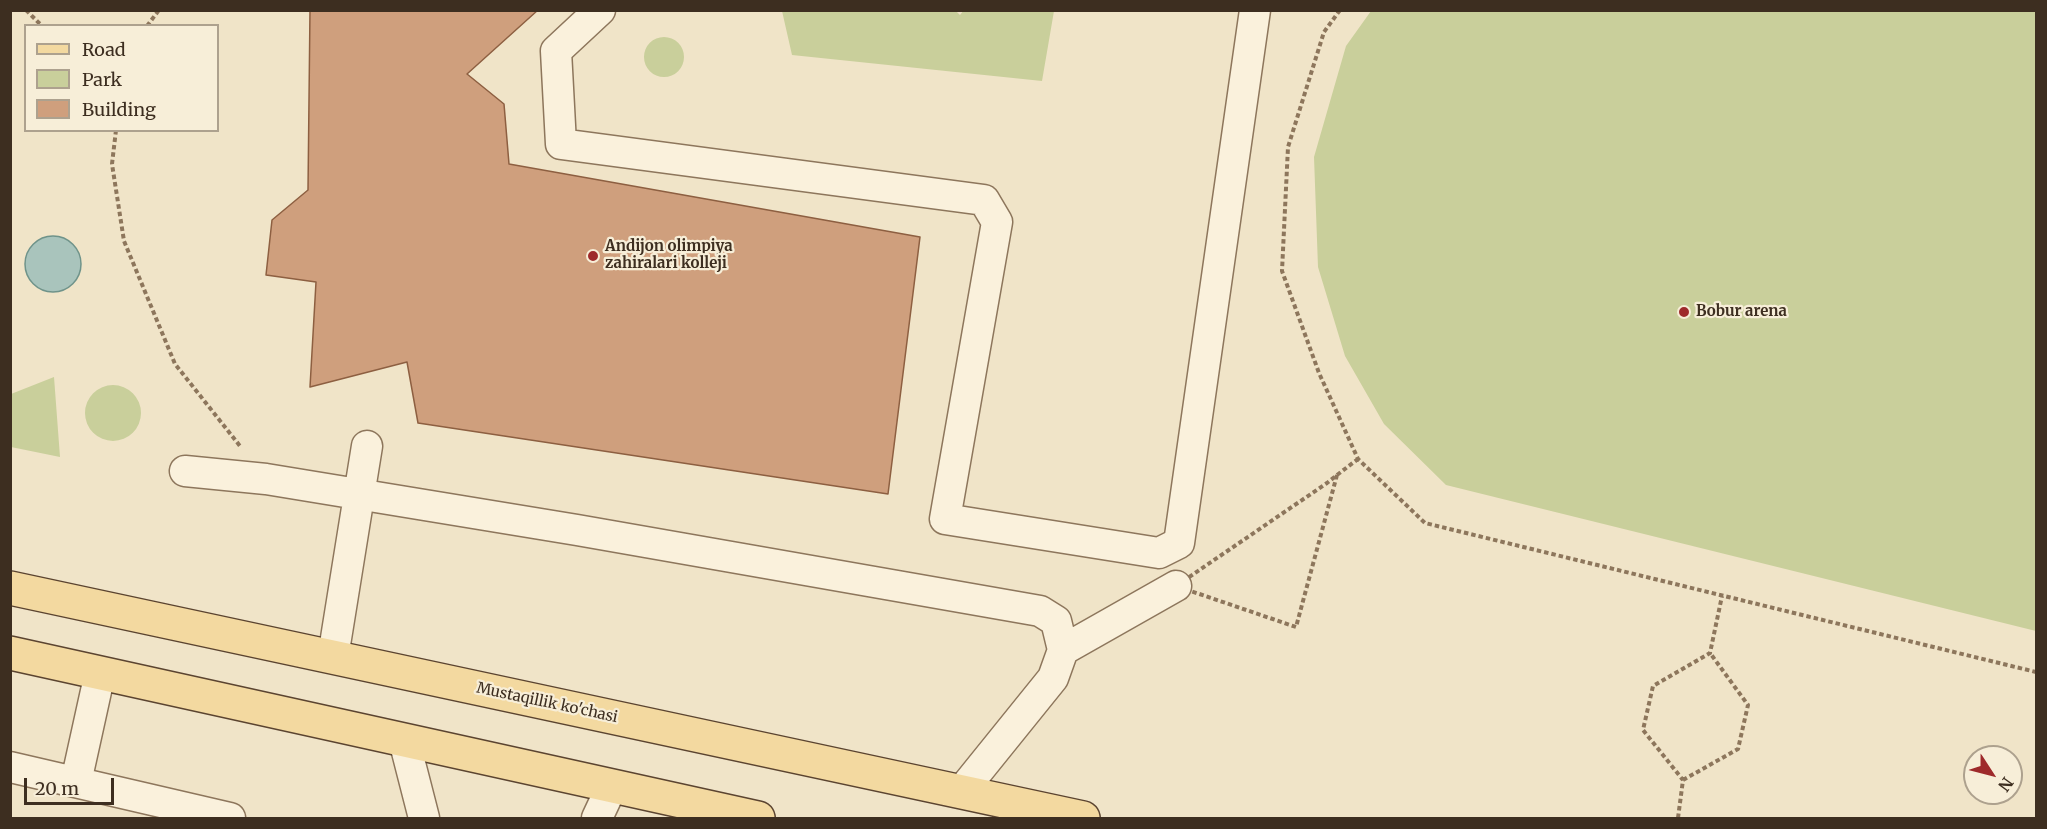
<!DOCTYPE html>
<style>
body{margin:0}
#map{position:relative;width:2047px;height:829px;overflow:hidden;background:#f0e4c8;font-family:Merriweather,serif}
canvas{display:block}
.frame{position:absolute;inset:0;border:12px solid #3d2e20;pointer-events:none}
.legend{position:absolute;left:24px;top:24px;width:195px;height:108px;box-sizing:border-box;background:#f7eed8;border:2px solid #ada18e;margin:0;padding:8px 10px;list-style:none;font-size:18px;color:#3d2e20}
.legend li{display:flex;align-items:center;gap:12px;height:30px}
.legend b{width:30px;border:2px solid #ada18e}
.north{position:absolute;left:1963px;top:745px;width:60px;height:60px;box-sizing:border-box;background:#f7eed8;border:2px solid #ada18e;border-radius:50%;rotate:126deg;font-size:16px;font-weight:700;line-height:24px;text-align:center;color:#3d2e20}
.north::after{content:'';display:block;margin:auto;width:21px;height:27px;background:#9e2a2b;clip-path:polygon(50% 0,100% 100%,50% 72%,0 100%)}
.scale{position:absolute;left:24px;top:778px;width:90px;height:27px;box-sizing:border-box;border:3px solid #3d2e20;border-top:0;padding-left:8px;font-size:18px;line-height:21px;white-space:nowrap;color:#3d2e20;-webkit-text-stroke:4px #f7eed8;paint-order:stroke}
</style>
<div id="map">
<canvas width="2047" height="829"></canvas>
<div class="frame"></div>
<ul class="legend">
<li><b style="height:8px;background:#f3d9a0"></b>Road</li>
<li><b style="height:16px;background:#c9cf9b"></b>Park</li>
<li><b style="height:16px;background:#cf9f7d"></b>Building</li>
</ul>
<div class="north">N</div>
<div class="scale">20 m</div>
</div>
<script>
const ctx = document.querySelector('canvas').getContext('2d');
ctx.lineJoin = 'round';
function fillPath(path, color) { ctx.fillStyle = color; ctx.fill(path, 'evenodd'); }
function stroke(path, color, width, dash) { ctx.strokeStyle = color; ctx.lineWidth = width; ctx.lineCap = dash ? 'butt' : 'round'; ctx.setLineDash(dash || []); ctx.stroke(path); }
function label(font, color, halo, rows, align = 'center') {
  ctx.font = font + ' Merriweather,serif'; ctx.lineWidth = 4.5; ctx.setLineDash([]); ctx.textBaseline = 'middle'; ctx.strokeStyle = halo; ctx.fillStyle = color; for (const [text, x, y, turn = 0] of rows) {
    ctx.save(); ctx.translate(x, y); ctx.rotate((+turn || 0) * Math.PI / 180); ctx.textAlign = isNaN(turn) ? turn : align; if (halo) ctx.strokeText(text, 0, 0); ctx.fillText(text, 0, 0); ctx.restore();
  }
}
const green = new Path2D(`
 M955,10L960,15L964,10L1054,11L1042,81L792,55L782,11Z
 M1371,11H2036V631L1446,485L1384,424L1345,356L1318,267L1314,157L1346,46Z
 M644 57a20 20 0 1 1 40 0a20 20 0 1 1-40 0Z
 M54,377L60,457L11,447V394Z
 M85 413a28 28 0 1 1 56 0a28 28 0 1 1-56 0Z`);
const water = new Path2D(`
 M25 264a28 28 0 1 1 56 0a28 28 0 1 1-56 0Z`);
const building = new Path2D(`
 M310,10H538L467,74L504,104L509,164L920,237L888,494L418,423L407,362L310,387L316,282L266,275L272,220L308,190Z`);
const path = new Path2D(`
 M26,10L42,26
 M1340,10L1324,32L1288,147L1282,271L1319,373L1358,459L1425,523L2036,672
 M147,26L159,10
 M116,130L112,164L124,241L175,364L240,446
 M1337,475L1296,627L1176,586L1327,483Z
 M1337,475L1358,459
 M1683,780L1738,749L1748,705L1710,653
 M1678,818L1683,780L1643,730L1653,686L1710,653L1722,596`);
const minor = new Path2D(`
 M600,10L556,51L561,144L984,200L997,222L945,519L1159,553L1179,543L1255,10
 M185,471L266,479L577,530L1040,611L1056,621L1063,650L1053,678L961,792
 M1063,650L1176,586
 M333,657L367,446
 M404,740L424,818
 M10,767L230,818
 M76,782L100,673
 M597,818L612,786`);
const major = new Path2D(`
 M10,588L1083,818
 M10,653L758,818`);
const markers = [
 [593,256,6,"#9e2a2b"],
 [1684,312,6,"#9e2a2b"]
];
const poiNames = [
 ["Andijon olimpiya",605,247],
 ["zahiralari kolleji",605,264],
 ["Bobur arena",1696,312]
];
const streetNames = [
 ["Mustaqillik ko'chasi",547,703,12]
];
fillPath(green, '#c9cf9b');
fillPath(water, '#a9c4bc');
stroke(water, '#6f938a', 1.5);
fillPath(building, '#cf9f7d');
stroke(building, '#8d5f41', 1.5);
stroke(minor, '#8d765c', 33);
stroke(major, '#5b4430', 36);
stroke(path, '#8d765c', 4, [4.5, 3]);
stroke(minor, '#faf1dc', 30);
stroke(major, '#f3d9a0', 33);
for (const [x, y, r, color] of markers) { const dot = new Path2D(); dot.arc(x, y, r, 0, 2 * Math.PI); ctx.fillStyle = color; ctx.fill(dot); stroke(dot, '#f7eed8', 2); }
label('bold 15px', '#3d2e20', '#f7eed8', poiNames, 'left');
label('15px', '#3d2e20', '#f7eed8', streetNames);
</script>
